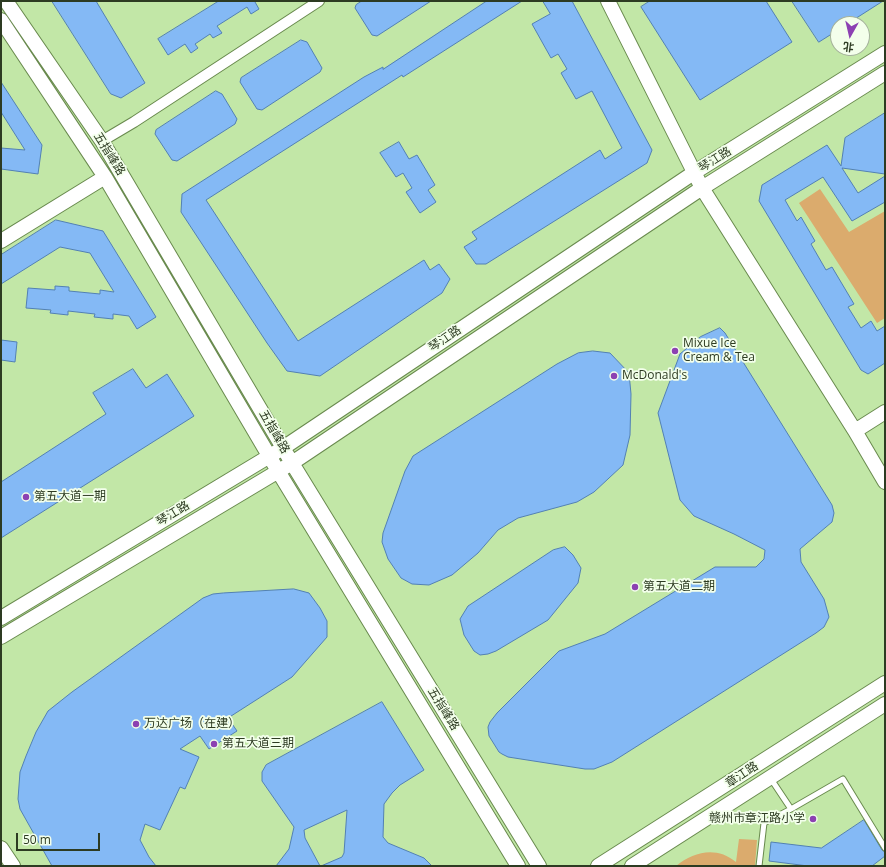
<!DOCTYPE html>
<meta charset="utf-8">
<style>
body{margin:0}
#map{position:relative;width:886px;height:867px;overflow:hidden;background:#c2e7a7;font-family:"Open Sans","Noto Sans SC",sans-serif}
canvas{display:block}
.frame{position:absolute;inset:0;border:2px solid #2d3b22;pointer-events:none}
.north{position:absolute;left:830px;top:16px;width:40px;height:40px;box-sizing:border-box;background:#f3ffeb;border:1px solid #a4b19b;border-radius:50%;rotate:188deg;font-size:11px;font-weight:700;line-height:16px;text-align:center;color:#2d3b22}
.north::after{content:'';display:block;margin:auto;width:14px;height:18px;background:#8c41b2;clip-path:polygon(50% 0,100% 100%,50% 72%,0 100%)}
.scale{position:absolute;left:16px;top:833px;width:84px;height:18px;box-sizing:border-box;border:2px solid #2d3b22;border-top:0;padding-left:5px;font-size:12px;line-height:14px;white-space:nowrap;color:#2d3b22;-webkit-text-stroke:3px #f3ffeb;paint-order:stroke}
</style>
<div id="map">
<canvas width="886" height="867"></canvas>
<div class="frame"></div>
<div class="north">北</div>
<div class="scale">50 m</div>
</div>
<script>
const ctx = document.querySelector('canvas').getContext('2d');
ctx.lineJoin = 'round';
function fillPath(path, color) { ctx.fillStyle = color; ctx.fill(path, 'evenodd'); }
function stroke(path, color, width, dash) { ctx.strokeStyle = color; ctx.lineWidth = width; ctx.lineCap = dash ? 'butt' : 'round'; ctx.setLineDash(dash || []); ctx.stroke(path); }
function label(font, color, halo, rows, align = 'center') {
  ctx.font = font + ' "Open Sans","Noto Sans SC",sans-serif'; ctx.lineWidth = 3.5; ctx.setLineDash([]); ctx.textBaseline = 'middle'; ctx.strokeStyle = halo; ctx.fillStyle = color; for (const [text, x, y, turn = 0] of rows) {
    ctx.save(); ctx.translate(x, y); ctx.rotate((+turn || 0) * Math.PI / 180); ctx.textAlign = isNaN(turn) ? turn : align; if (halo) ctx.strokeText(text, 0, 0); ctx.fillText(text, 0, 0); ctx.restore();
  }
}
const green = new Path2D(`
 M820,189L849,232L885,211V318L877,323L799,203Z
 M739,839L757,840L755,866H676C694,851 717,846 736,862Z`);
const building = new Path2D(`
 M52,1H96L145,83L121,98L111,94Z
 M219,1H256L255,2L259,9L251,14L247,7L217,26L222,33L213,38L210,34L195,44L198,48L191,53L185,44L168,55L158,39Z
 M362,1H431L377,36L372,35L355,8L356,5Z
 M487,1H522L403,77L402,75L206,200L298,341L424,260L430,270L439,264L450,279L442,293L320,376L287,371L267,343L181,212L182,194L364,77L383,67V69Z
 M543,1H572L652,150L647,163L486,264H476L464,247L477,239L472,232L600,150L605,159L622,148L592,91L576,99L561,73L567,69L558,54L551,58L532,24L550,14Z
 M650,1H766L792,42L700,100L641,7Z
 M792,1H883L847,24H838V30L819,42Z
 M301,40L307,42L322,68L320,72L262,110L257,109L240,82L241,78Z
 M1,82L42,145L38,174L1,169V148L25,150L1,112Z
 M216,91L222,94L237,119L235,124L177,161L172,160L155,134L156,130Z
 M885,113V174L842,168L858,193L885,176V202L852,221L823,177L785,200L797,221L801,217L815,241L811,244L826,270L832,267L854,304L848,307L861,328L871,321L877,331L885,326V363L868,374L861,370L759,201L762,185L827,145L841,166L845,138Z
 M399,142L409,159L417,155L435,185L428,190L436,202L420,213L406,192L412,188L403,173L396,177L380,153Z
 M56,220L103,231L156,317L137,329L129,316L113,314V319L94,317L95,314L68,311V315L50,313L51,310L26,308L28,288L55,290V286L69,287V291L100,294V290L114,292L90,253L60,247L1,284V255Z
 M720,328L725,333L832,505L834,513L832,522L800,549L801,562L824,599L829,617L824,627L816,633L612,762L594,769H585L508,757L502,754L499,752L489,736L488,727L490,722L497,713L559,651L605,634L715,567H756L764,559L765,550L734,534L694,516L680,500L658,413L680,354L700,337Z
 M1,340L17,342L15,362L1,360Z
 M593,351L610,353L629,373L631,394L630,435L623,465L594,492L577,502L518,518L498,530L478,553L452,575L429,585L412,584L401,578L388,559L382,542L383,533L405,471L413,456L557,364L578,353Z
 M133,369L146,388L167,374L194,416L1,538V482L106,414L93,393Z
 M565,547L573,555L581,568L578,583L548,620L496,651L488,654L480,655L474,651L464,635L460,619L468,606L553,550Z
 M294,589L309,593L320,608L327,621V637L292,677L228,718L237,731L209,749L200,736L180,749L199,757L185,789L180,787L160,830L145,824L140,840L149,857L156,866H52L20,809L18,799L20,772L26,756L36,732L48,711L72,692L203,598L213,594L223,593Z
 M382,702L424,770L400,785L392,793L384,804L383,837L388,843L424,858L432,866H321L342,857L344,853L347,810L304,830L305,838L320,866H276L289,849L294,827L262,781V772L266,765Z
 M864,820L882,850L885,852V856L872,866H808L769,861L771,842L821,848Z`);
const lane = new Path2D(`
 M771,779L791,809L843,779L885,848
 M759,866L764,823L791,809`);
const street = new Path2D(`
 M102,141L134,122L319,1`);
const secondary = new Path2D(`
 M6,1L102,141L292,463L539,866
 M608,1L702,188L855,431L885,482
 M1,20L105,177L278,471L518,866
 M1,241L105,177
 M855,431L885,412
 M1,618L283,448L695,172L885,53
 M1,637L292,463L702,188L885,73
 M1,848L13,866
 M598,866L885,683
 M632,866L885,704`);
const markers = [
 [675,351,4,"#8c41b2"],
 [614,376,4,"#8c41b2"],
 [26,497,4,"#8c41b2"],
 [635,587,4,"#8c41b2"],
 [136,724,4,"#8c41b2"],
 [214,744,4,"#8c41b2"],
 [813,819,4,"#8c41b2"]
];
const streetNames = [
 ["五指峰路",109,154,58],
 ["琴江路",715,160,-32],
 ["琴江路",445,339,-34],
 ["五指峰路",274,432,60],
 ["琴江路",173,514,-31],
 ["五指峰路",443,709,58],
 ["章江路",742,775,-33]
];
const poiNames = [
 ["Mixue Ice",683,344],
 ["Cream & Tea",683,358],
 ["McDonald's",622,376],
 ["第五大道一期",34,497],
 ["第五大道二期",643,587],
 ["万达广场（在建）",144,724],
 ["第五大道三期",222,744],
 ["赣州市章江路小学",805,819,"right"]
];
fillPath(green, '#dbab6d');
fillPath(building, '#84b9f5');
stroke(building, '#5280b3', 1);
stroke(lane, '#698a4e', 7);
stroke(street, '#698a4e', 12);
stroke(secondary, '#698a4e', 16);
stroke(lane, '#fff', 5);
stroke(street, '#fff', 10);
stroke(secondary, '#fff', 14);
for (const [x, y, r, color] of markers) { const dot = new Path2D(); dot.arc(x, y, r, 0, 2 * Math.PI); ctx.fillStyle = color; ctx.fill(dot); stroke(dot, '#f3ffeb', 1.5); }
label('12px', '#2d3b22', '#f3ffeb', streetNames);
label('12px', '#2d3b22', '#f3ffeb', poiNames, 'left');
</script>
